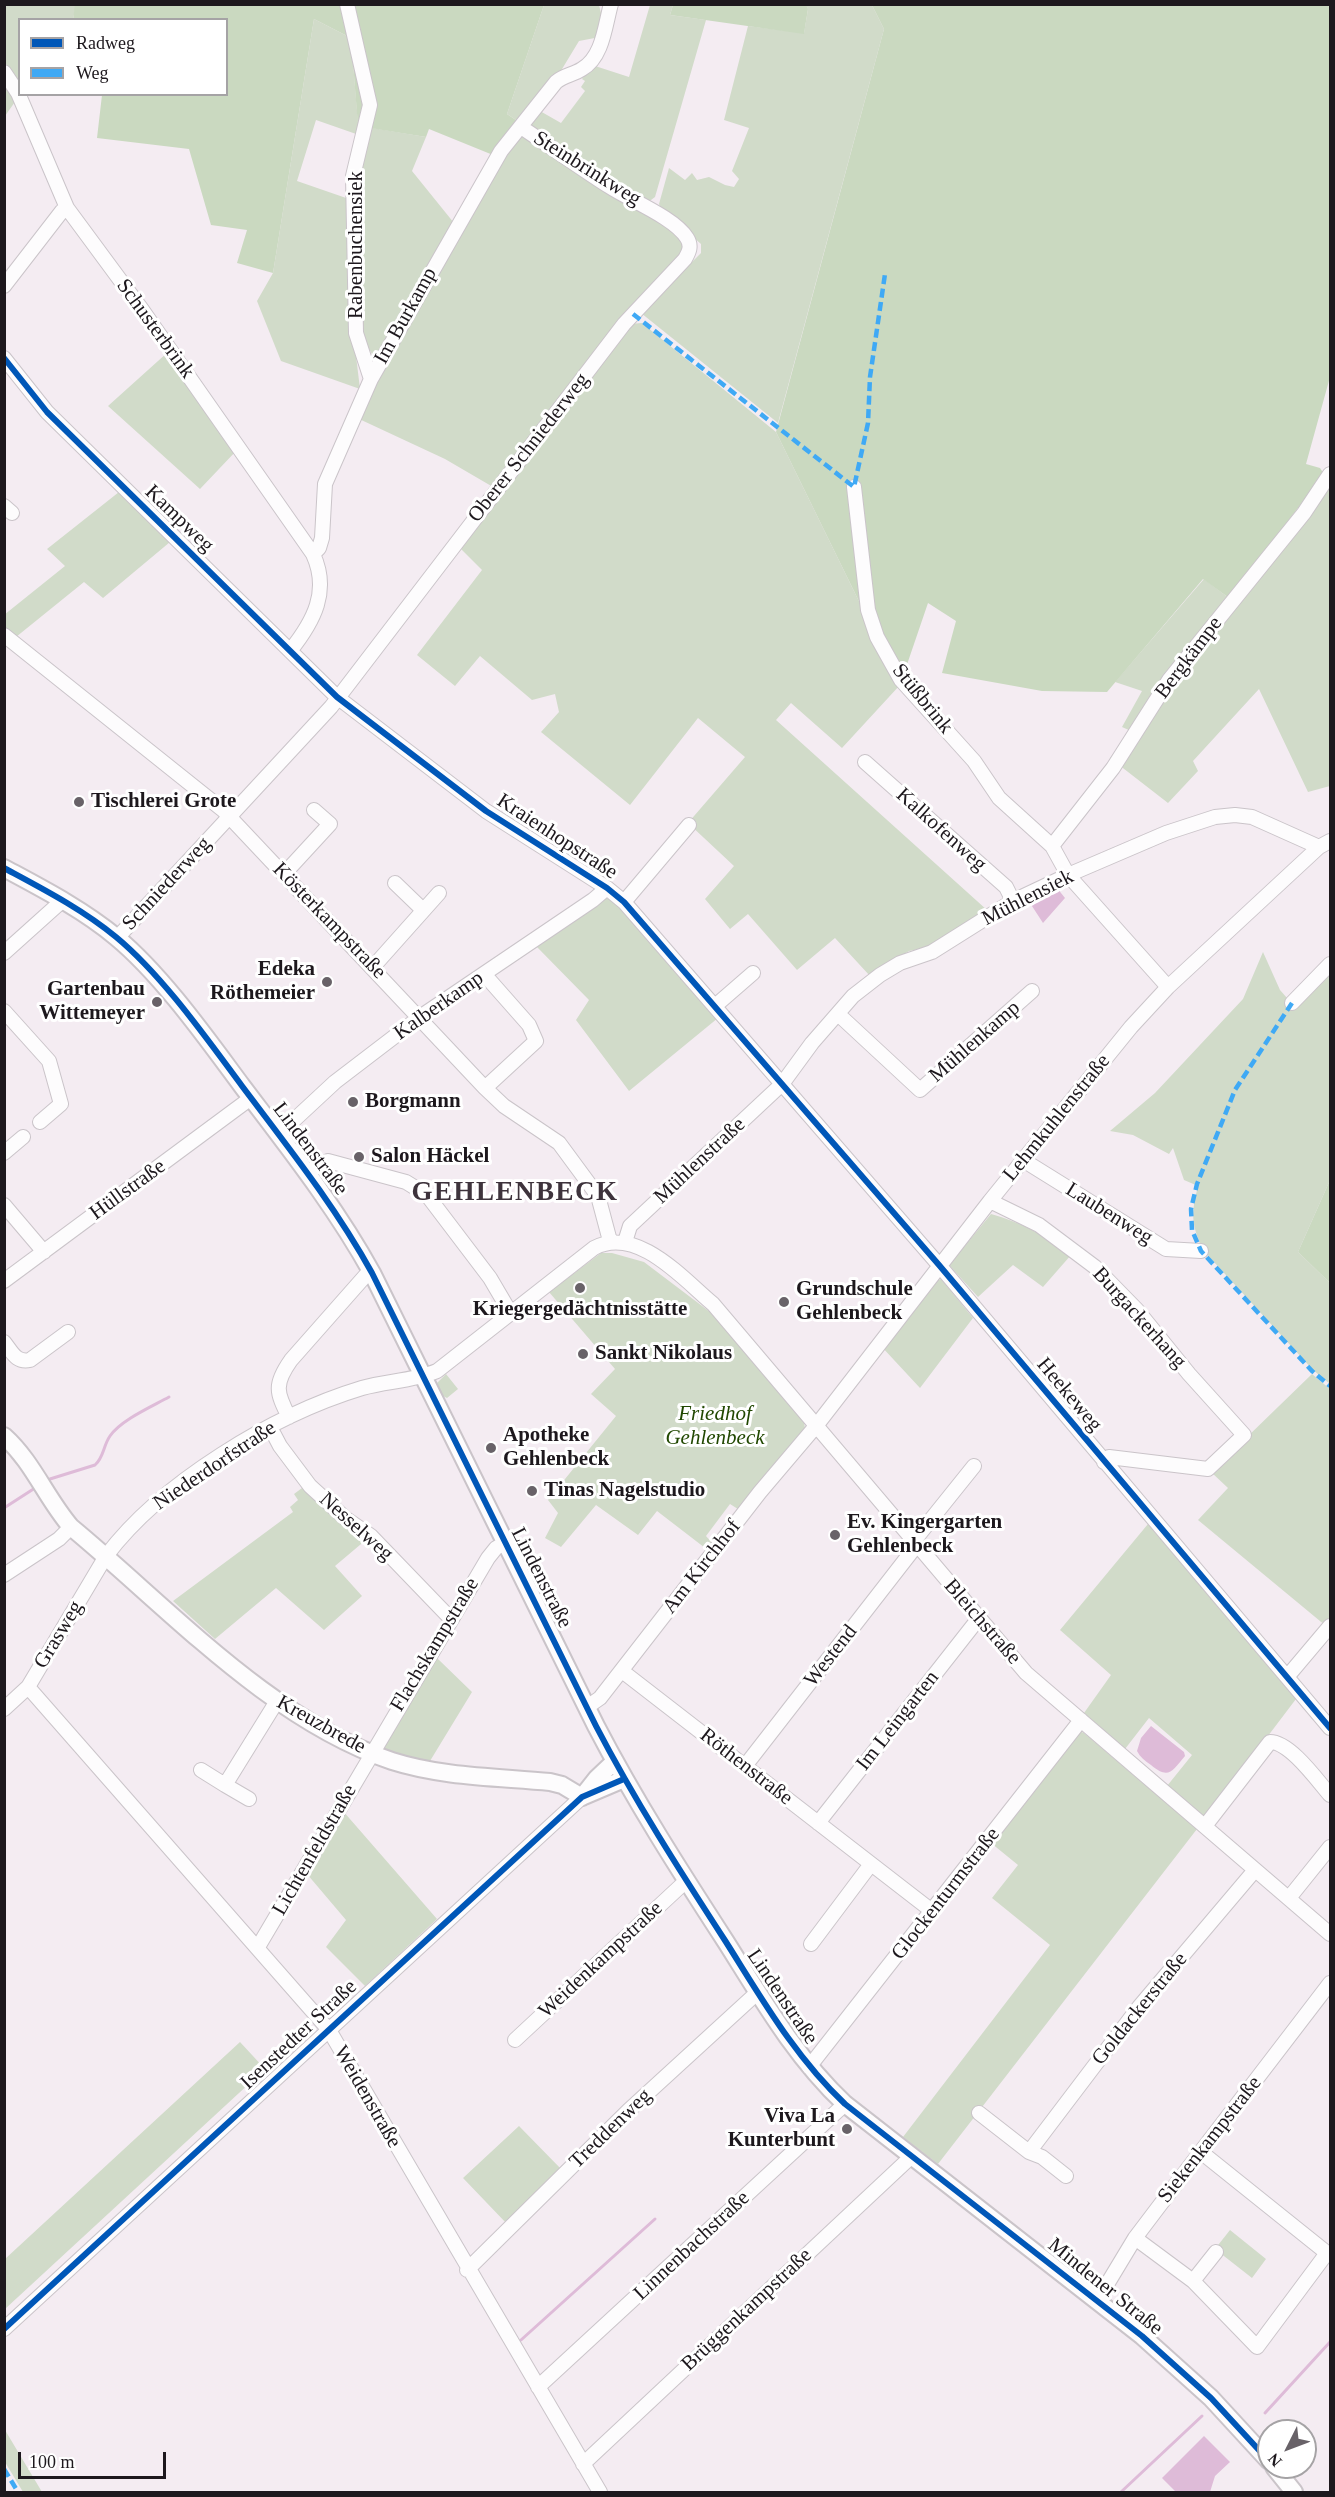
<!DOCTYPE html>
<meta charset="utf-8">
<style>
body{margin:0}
#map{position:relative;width:1335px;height:2497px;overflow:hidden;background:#f4ecf2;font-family:Georgia,serif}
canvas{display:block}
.frame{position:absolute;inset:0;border:6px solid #1d181d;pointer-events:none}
.legend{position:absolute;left:18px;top:18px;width:210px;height:78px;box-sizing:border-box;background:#fff;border:2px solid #a5a3a5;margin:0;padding:8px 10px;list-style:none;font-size:18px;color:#1d181d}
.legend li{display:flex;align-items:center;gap:12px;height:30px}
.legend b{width:30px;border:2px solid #a5a3a5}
.north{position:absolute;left:1257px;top:2419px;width:60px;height:60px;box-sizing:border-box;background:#fff;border:2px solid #a5a3a5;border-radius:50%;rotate:228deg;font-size:16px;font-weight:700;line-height:24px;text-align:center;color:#1d181d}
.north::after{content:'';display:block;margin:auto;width:21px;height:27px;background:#686268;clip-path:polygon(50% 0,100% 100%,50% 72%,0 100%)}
.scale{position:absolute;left:18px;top:2452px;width:148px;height:27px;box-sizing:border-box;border:3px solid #1d181d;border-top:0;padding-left:8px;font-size:18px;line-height:21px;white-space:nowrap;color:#1d181d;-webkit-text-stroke:4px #fff;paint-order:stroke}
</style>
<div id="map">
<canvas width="1335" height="2497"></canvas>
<div class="frame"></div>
<ul class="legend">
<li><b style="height:8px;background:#0057b8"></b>Radweg</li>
<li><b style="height:8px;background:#3fa9f5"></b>Weg</li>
</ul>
<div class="north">N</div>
<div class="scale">100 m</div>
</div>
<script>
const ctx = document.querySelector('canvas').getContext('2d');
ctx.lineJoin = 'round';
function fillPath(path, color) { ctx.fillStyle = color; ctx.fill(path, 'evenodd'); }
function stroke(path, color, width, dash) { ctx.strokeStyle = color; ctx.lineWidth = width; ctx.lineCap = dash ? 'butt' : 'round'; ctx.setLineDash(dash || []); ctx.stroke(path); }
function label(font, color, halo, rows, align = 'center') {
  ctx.font = font + ' Georgia,serif'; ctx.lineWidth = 6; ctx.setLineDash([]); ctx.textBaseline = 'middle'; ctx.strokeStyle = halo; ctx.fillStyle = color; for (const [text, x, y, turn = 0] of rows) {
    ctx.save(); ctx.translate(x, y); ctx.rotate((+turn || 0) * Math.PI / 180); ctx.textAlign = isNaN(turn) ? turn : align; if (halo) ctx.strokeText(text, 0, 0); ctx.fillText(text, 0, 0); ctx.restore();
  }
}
const green = new Path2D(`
 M4,5H76L73,19L20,20L19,88L5,62Z
 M544,5H599L602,17L600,37L579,41L559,74L519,122L507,114Z
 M650,5H673L670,15L706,20L655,197L647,203L528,127L540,111L561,123L585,91L581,87L585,81L582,79L592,65L629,77Z
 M806,5H872L884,29L778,423L641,313L701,253V244L661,209L659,204L669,168L685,180L692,173L697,180L709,177L725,185L734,187L739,179L732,171L749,128L724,120L748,26L804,33L808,9Z
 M314,19L351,38L359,135L316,120L297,181L349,199L353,331L360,389L281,361L257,301L273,273Z
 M4,80L17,99L5,116H4Z
 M367,127L426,137L412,171L454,223L376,361L359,332L357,175Z
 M521,134L677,234L684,244L683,253L493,487L445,459L357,418L383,362L510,141Z
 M642,323L776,432L900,685L842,748L791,703L776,720L987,910L930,947L909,951L870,976L835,938L797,970L748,914L730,929L705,899L734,866L688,823L745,757L698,718L630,805L541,732L559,712L555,694L532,700L480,656L455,686L417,655L482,570L457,545L629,324Z
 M168,352L237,450L200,489L108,406Z
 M1330,486V786L1308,792L1259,689L1193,761L1198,771L1168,803L1110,758L1131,731L1122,727L1142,691L1115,682L1204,579L1238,605Z
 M119,492L170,542L103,598L84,582L16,637L5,629L4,615L65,566L47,549Z
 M601,898L612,899L718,1018L629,1091L576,1020L589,1000L536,946Z
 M1263,952L1280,990L1294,1006L1330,974V1180L1298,1252L1330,1283V1384L1313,1370L1203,1250C1191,1224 1191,1213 1198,1186L1184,1180L1173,1148L1169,1154L1133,1135L1110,1131L1155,1093L1243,999Z
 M991,1214C1023,1223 1044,1235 1071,1255L1043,1287L1013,1265L978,1297L949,1265Z
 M601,1253H612L644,1262L714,1315L804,1421L805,1429L741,1511L730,1504L706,1536L714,1545L709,1551L657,1511L638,1535L596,1505L561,1547L545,1538L558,1513L548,1500L616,1416L591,1394L615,1369L549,1292Z
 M941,1279L973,1318L920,1388L881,1346L933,1282Z
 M446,1374L458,1389L447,1398L443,1396L437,1383Z
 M1312,1374L1330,1389V1621L1326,1626L1198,1520L1228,1488L1211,1472Z
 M306,1485L367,1539L335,1566L362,1596L324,1630L276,1588L215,1639L173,1601L293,1512L290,1507L298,1500L294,1494Z
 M1148,1524L1296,1699L1205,1819L1167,1786L1192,1755L1149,1718L1125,1749L1084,1713L1111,1675L1060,1630Z
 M432,1658L438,1659L472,1692L430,1761L385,1751L382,1745Z
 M1079,1731L1084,1733L1197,1829L938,2164L903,2137L1050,1945L992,1898L1018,1865L991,1843Z
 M343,1811L437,1919L365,1986L326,1947L346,1920L307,1874Z
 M240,2042L265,2069L5,2309V2259Z
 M519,2126L563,2171L508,2225L463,2178Z
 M1230,2230L1266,2259L1252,2278L1215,2249Z
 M4,2430H5L42,2492H23L5,2462Z`);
const forest = new Path2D(`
 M75,4L544,5L507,114L519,122L493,155L429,129L426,137L358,126L351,38L314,19L273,273L237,263L247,230L211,225L189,149L97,138L102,95L226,94V20H73Z
 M673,5L806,4L808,9L804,34L670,15Z
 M872,5H1330V377L1306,464L1320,468L1324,474L1229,598L1203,579L1107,692L1042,691L942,673L956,621L928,603L900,685L776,432L884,29Z
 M1330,1180V1283L1298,1252Z`);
const water = new Path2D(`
 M1057,888L1065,898L1043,923L1030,903Z
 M1151,1726L1184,1752L1185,1756C1172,1771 1169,1780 1151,1765C1145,1761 1140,1757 1137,1751L1141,1738Z
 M1204,2436L1230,2462L1215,2476L1210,2492H1176L1162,2478Z`);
const stream = new Path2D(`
 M50,1479L95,1465C104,1457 103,1446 110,1436C121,1420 151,1407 169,1397
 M4,1508L35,1488
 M521,2340L655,2219
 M1265,2413L1330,2342
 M1121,2492L1202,2416`);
const minor = new Path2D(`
 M347,4L370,105L353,176L356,333L371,379
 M4,72L18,93L67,208L143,311L313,554C330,591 314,621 290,651
 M4,286L62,211L67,208
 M4,358L47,412L337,697L486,811L607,888L624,902L939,1265L1330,1728
 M854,487L868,610L877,637L901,680L974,761L999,798L1052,846L1068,875L1168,987
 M4,506L12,513
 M313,554L319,548L322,538L325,484L371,379L501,151L556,82C564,75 573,75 582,69C603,57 605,25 611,4
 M4,635L223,810L485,1088L504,1106L559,1143L598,1196L610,1241
 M865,762L1006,887L1013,901
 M1052,846L1113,768L1169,680L1304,513L1330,474
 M284,874L330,824L314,810
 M395,883L423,910
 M624,902L689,825
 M117,938L331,707L624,324L685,259C689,252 692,246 687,238C675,218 630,200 610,187C580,168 551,147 521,127
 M4,953L63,900
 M373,967L439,893
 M484,974L529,1025L536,1041L485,1088
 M1292,1003L1330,964
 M715,1006L753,973
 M4,1011L49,1061L61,1104L40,1122
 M838,1014L920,1090L1032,991
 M279,1134L335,1082L420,1017L593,900L607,888
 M4,1153L23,1137
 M1023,1160L1166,1249L1201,1251
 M308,1172L328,1161L406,1182L427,1195L490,1278L510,1312
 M990,1201L1039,1225L1095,1267L1137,1310L1189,1374L1244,1435L1208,1469L1109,1457L1104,1462
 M4,1205L44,1252
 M625,1242L630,1226L782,1084L812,1043L853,996L880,975L900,963L932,952L1013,901L1068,875L1166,833L1215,817L1235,815L1252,817L1319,847
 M4,1281L251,1098
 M4,1342C12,1352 16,1363 30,1360L68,1332
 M289,1417C276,1392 274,1384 291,1360L366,1275L372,1273
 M270,1427L280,1446L310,1486L345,1518L371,1536L451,1619
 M913,1542L974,1466
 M4,1575L59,1539L71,1527
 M622,1671L932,1911
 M1287,1677L1330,1626
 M28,1687L329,2030L600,2492
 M587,1707L600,1698L760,1492L816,1426L990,1201L1131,1027L1168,987L1319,847L1330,841
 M4,1709L28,1687L106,1556C162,1482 273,1415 362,1388C387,1381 413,1381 437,1371L594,1248C637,1225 683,1279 713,1304L1026,1673L1330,1934
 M745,1766L916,1546
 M201,1770L225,1785
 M249,1799L225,1785L277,1701
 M818,1823L979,1618
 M1205,1826L1270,1742C1290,1742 1317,1780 1330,1795
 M1289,1898L1330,1847
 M811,1944L871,1864
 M258,1947L488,1558L496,1548L505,1543
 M515,2040L686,1881
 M809,2067L1081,1720
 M979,2113L1029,2152L1042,2157L1066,2176
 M1029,2152L1139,2007L1255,1870
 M1135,2238L1193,2281L1257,2347L1327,2253L1201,2152
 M467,2270L628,2111L758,1992
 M1193,2281L1216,2252
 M1097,2301L1135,2238L1160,2205L1330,1983
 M4,2329L582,1797
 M538,2387L845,2104
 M583,2464L912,2156`);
const major = new Path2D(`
 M4,868C43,889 82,909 116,937C162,975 207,1039 242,1086C288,1147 335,1206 372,1273L596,1726C635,1801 680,1871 726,1942C762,1999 795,2057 845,2104L1142,2336L1211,2398L1269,2461
 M4,1436C33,1462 46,1498 71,1527C169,1608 270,1720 392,1761C442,1777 497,1777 550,1782L562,1785L582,1797
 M584,1796L624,1779
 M582,1797L597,1778L615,1761
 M1274,2467L1294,2492`);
const quiet = new Path2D(`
 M633,314L854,487L868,423L870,377L885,274
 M1292,1003L1235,1090L1197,1184L1191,1209L1192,1230L1201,1251L1312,1371L1330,1386
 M4,2469L18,2492`);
const cycleway = new Path2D(`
 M4,358L47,412L337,697L486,811L607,888L624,902L939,1265L1330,1728
 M4,868C43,889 82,909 116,937C162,975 207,1039 242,1086C288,1147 335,1206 372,1273L596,1726C635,1801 680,1871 726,1942C762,1999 795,2057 845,2104L1142,2336L1211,2398L1269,2461
 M4,2329L582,1797L624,1779`);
const markers = [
 [79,802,6,"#686268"],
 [327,982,6,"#686268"],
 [157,1002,6,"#686268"],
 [353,1102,6,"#686268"],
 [359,1157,6,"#686268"],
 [580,1288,6,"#686268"],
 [784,1302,6,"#686268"],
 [583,1354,6,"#686268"],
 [491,1448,6,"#686268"],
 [532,1491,6,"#686268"],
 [835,1535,6,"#686268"],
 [847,2129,6,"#686268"]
];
const streetNames = [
 ["Steinbrinkweg",587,169,32],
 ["Rabenbuchensiek",356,245,-90],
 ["Im Burkamp",406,316,-61],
 ["Schusterbrink",155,329,54],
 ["Oberer Schniederweg",529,448,-52],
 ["Kampweg",179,519,44],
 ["Bergkämpe",1189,658,-53],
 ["Stüßbrink",922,699,51],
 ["Kalkofenweg",941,830,42],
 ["Kraienhopstraße",557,837,33],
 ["Schniederweg",167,884,-47],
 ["Mühlensiek",1028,898,-27],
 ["Kösterkampstraße",329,921,46],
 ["Kalberkamp",439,1006,-35],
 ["Mühlenkamp",975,1042,-41],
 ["Lehmkuhlenstraße",1057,1118,-51],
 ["Lindenstraße",310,1149,53],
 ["Mühlenstraße",700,1161,-43],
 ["Hüllstraße",128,1190,-36],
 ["Laubenweg",1109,1214,32],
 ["Burgackerhang",1139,1318,48],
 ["Heekeweg",1069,1395,50],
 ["Niederdorfstraße",215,1466,-34],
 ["Nesselweg",356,1527,42],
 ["Am Kirchhof",702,1567,-52],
 ["Lindenstraße",541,1578,63],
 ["Bleichstraße",982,1622,49],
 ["Grasweg",59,1635,-59],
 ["Flachskampstraße",435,1645,-59],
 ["Westend",831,1656,-52],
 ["Im Leingarten",898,1721,-52],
 ["Kreuzbrede",321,1725,29],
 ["Röthenstraße",746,1767,38],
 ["Lichtenfeldstraße",315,1850,-60],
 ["Glockenturmstraße",946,1894,-52],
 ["Weidenkampstraße",601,1960,-43],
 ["Lindenstraße",782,1997,56],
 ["Goldackerstraße",1140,2009,-51],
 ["Isenstedter Straße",299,2035,-43],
 ["Weidenstraße",367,2097,60],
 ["Treddenweg",611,2129,-44],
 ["Siekenkampstraße",1210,2140,-52],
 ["Linnenbachstraße",692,2246,-43],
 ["Mindener Straße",1105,2287,39],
 ["Brüggenkampstraße",747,2310,-43]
];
const poiNames = [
 ["Tischlerei Grote",91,802],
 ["Edeka",315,970,"right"],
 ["Röthemeier",315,994,"right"],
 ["Gartenbau",145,990,"right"],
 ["Wittemeyer",145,1014,"right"],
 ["Borgmann",365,1102],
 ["Salon Häckel",371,1157],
 ["Grundschule",796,1290],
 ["Gehlenbeck",796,1314],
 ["Kriegergedächtnisstätte",580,1310,"center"],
 ["Sankt Nikolaus",595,1354],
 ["Apotheke",503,1436],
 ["Gehlenbeck",503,1460],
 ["Tinas Nagelstudio",544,1491],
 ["Ev. Kingergarten",847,1523],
 ["Gehlenbeck",847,1547],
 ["Viva La",835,2117,"right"],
 ["Kunterbunt",835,2141,"right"]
];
const parkNames = [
 ["Friedhof",715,1414],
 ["Gehlenbeck",715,1438]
];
const districtNames = [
 ["GEHLENBECK",515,1193]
];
fillPath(green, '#d1dbc9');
fillPath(forest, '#cad9c0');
fillPath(water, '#debbd8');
stroke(stream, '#debbd8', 3);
stroke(minor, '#cac4c9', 16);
stroke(major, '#cac4c9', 20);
stroke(minor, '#fdfcfd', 14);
stroke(major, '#fdfcfd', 16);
stroke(quiet, '#3fa9f5', 4.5, [9, 4.5]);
stroke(cycleway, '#0057b8', 6);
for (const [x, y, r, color] of markers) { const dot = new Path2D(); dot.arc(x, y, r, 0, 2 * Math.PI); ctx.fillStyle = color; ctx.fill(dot); stroke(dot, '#fff', 2); }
label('21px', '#1d181d', '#fff', streetNames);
label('bold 21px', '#1d181d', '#fff', poiNames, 'left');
label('italic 21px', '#214801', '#fff', parkNames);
ctx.letterSpacing = '1.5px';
label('bold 27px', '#3e333c', '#fff', districtNames);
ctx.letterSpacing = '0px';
</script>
